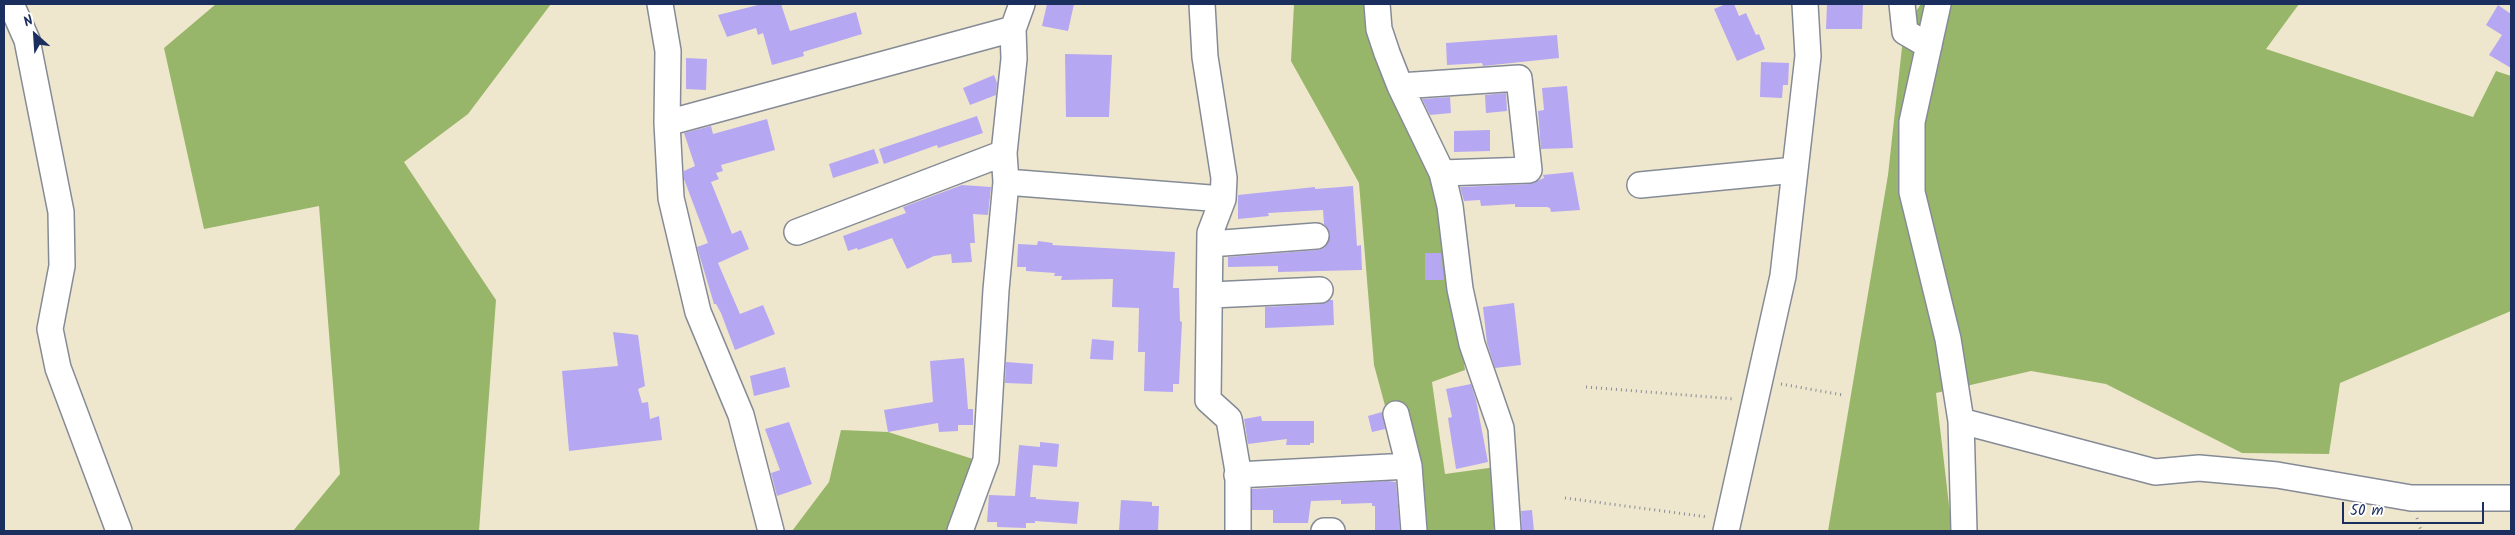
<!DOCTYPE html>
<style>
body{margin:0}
#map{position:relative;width:2515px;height:535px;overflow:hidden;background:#efe7cd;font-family:Kalam,sans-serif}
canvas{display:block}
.frame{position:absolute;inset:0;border:5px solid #1b2f5e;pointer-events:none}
.north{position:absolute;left:10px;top:10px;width:50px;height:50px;-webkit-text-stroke:4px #fff;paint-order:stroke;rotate:334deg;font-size:14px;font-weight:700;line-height:20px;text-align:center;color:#1b2f5e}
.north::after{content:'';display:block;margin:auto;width:18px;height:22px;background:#1b2f5e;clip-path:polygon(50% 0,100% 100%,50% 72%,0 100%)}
.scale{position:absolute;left:2342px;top:502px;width:142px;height:22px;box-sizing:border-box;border:2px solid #1b2f5e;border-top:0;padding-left:6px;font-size:15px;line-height:18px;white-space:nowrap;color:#1b2f5e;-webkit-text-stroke:4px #fff;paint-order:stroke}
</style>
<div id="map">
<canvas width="2515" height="535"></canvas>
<div class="frame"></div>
<div class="north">N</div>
<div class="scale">50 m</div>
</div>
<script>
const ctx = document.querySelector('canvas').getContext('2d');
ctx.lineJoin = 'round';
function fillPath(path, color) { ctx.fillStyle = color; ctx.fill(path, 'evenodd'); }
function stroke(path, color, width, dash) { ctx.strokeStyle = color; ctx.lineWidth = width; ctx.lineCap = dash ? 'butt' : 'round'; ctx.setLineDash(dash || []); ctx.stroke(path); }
const forest = new Path2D(`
 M216,4H551L468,114L404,162L496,300L479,531H293L340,474L319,206L204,229L164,48Z
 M1294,4H1383L1387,53L1439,204L1448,250L1465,370L1432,382L1445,474L1496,467L1502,527L1489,531H1419L1374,365L1359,183L1291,61Z
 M1921,4H2299L2266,49L2473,117L2496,71L2511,76V311L2340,383L2329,454L2242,453L2106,384L2031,371L1936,393L1952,531H1828L1888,175L1904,29Z
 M841,430L888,432L973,459L947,531H792L829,482Z`);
const building = new Path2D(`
 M762,4H781L790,31L856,12L862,34L803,52L804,56L772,65L763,33L758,35L756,28L727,37L718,15Z
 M1047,4H1074L1068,31L1042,26Z
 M1726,4H1734L1739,16L1746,13L1756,35L1759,34L1765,49L1737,61L1714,9Z
 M1827,4H1863L1862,29H1826Z
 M2498,5L2511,14V68L2489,55L2502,35L2486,25Z
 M1557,35L1559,58L1483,66L1482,63L1447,65L1446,43Z
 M1065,54L1112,55L1109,117H1066Z
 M686,58L707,59L706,90L686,89Z
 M1761,62L1789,63L1788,85H1783L1782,98L1760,97Z
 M994,75L997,83L996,95L970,105L963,88Z
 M1567,86L1573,148L1541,149L1538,111L1544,110L1542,88Z
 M1506,93L1507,111L1486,113L1485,95Z
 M1450,97L1451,113L1430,115L1422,99Z
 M977,116L983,133L938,148L937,145L884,164L879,149Z
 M767,119L775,150L721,165L723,171L716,173L719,179L711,182L732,234L741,230L749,249L718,263L740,314L763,305L775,334L735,350L721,313L716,304H714L697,247L708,243L684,179V171L695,166L684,133L711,126L713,134Z
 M1490,130V151L1454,152V131Z
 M874,149L879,163L833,178L829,164Z
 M1573,172L1580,210L1551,212L1550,208L1547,207H1515V204L1481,206L1480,200L1464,201L1460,187L1530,184L1544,178L1543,175Z
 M962,185L991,187L988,215L973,214L975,243H970L972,262L952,263L951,254L934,256L907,269L892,238L858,250L857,248L848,251L843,236L906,213L903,207Z
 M1353,186L1357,246L1361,245L1362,270L1278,272V266L1228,267V257L1318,250L1324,248L1330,235L1324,224L1323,210L1268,213L1269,216L1238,219V195L1315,187V189Z
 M1038,241L1053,243L1052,245L1175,252L1173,288H1179L1180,321L1182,322L1179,384H1173V392L1144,391L1145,352H1138L1139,308L1112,307L1113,279L1061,280L1062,276H1054L1055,273L1026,271V267H1017L1018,244L1037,245Z
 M1425,253H1441L1444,280H1425Z
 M1329,300H1333L1334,325L1265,328V307L1321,304Z
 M1514,303L1521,365L1495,368L1487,343L1483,307Z
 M613,332L638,335L645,386L638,389L642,403L648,402L650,419L659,416L662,440L569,451L562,371L618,366Z
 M1092,339L1114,341L1113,360L1090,359Z
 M964,358L968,409H973V425H958V431L939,432L938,423L888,432L884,410L933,402L930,361Z
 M1006,362L1033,364L1032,384L1005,383Z
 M785,367L790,387L754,396L750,376Z
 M1471,384L1476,400L1488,462L1456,469L1448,418L1452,417L1446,389Z
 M1382,412L1385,429L1372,432L1368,416Z
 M1261,416L1262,421H1314V443H1310V445H1286L1287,439L1248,444L1244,419Z
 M789,422L812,484L777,496L771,473L780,470L765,429Z
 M1040,442L1059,444L1057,467L1033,465L1030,497H1036V499L1079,502L1077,524L1035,521V523H1026V528L997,527V522H987L989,495L1015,496L1019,445L1040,447Z
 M1388,481L1396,482L1400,531H1375V506H1372V503L1341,504V500L1311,501L1308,523H1273V510H1252V489Z
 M1121,500L1152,502V506H1159L1158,531H1119Z
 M1532,510L1534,531H1522L1521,511Z`);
const path = new Path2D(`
 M1781,384L1843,395
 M1586,387L1735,399
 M1565,498L1708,517
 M2417,518L2421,531`);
const minor = new Path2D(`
 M11,4L27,40L61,212L62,266L50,329L58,368L119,531
 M660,4L668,51L667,123L671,198L698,312L741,415L771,531
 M1202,4L1205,57L1224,178L1223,199L1210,233L1208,400L1229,419L1238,471V531
 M1377,4L1379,29L1387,53L1400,86L1442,173L1450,206L1460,289L1472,344L1501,428L1508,531
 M1902,4L1905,32L1929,46
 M1938,4L1912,122V192L1948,339L1961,421L1964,531
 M1400,86L1519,78L1529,170L1442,173
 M667,123L1013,29
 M1006,182L1223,199
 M1640,185L1795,170
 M797,232L1004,153
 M1210,244L1316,236
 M1211,295L1320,290
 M1396,414L1409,466L1414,531
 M1961,421L2155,472L2199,468L2277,475L2411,498H2511
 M1237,475L1409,466
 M960,531L986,460L996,290L1006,182L1004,153L1014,59L1013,29L1022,4
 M1324,531H1332
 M1726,531L1783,276L1808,56L1805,4`);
fillPath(forest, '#98b669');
fillPath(building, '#b6a7f2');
stroke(minor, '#858b96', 28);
stroke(path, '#858b96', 3, [1, 4]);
stroke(minor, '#fff', 25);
</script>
